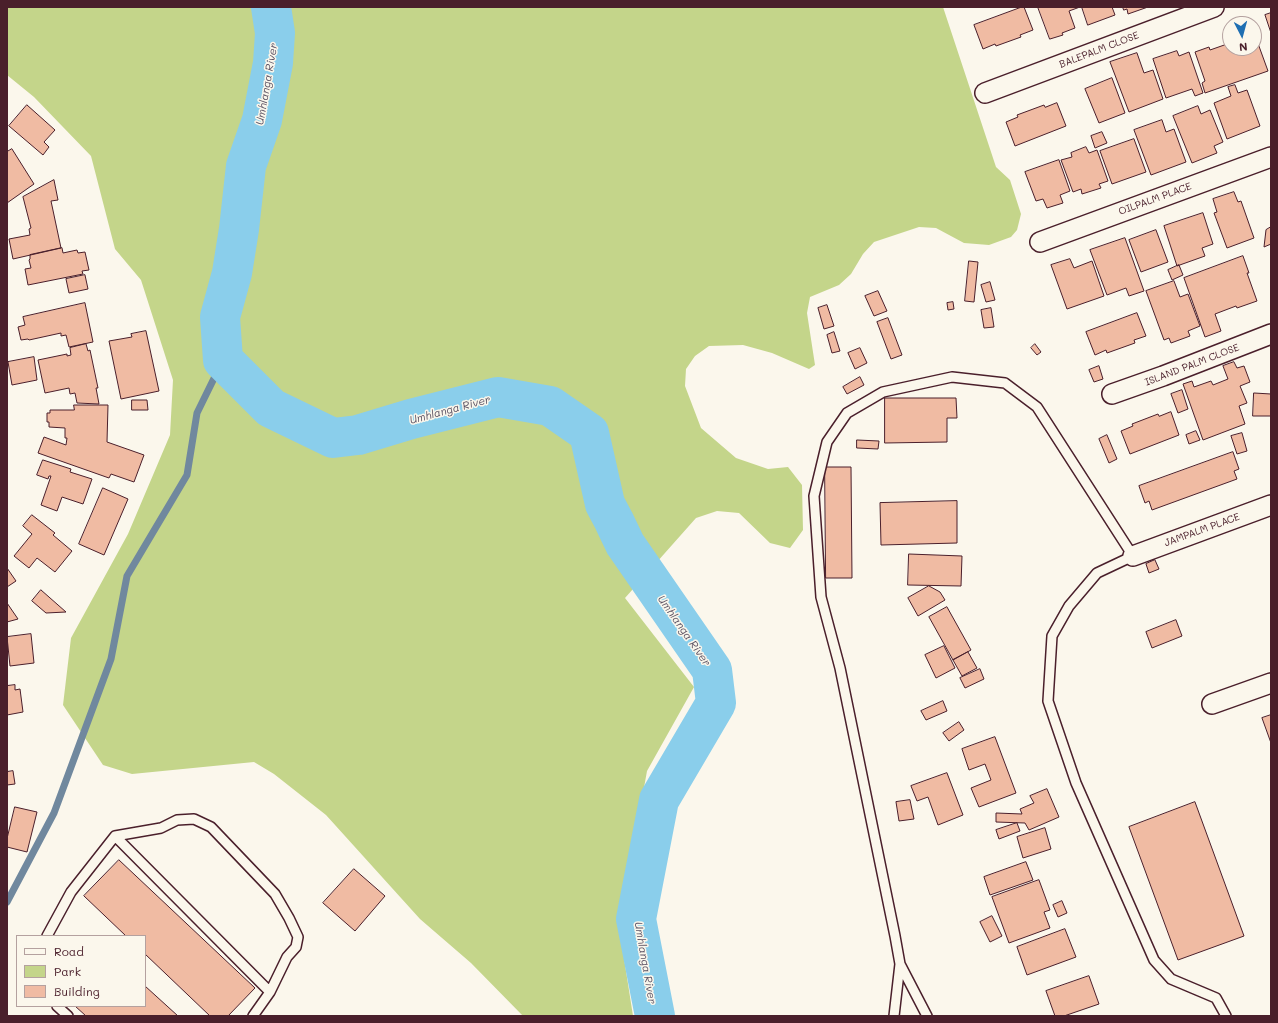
<!DOCTYPE html>
<style>
body{margin:0}
#map{position:relative;width:1278px;height:1023px;overflow:hidden;background:#fbf7ec;font-family:Mali,sans-serif}
canvas{display:block}
.frame{position:absolute;inset:0;border:8px solid #4a1f2b;pointer-events:none}
.legend{position:absolute;left:16px;top:935px;width:130px;height:72px;box-sizing:border-box;background:#fbf7ec;border:1px solid #b4a19f;margin:0;padding:5px 7px;list-style:none;font-size:12px;color:#4a1f2b}
.legend li{display:flex;align-items:center;gap:8px;height:20px}
.legend b{width:20px;border:1px solid #b4a19f}
.north{position:absolute;left:1222px;top:16px;width:40px;height:40px;box-sizing:border-box;background:#fbf7ec;border:1px solid #b4a19f;border-radius:50%;rotate:174deg;font-size:11px;font-weight:700;line-height:16px;text-align:center;color:#4a1f2b}
.north::after{content:'';display:block;margin:auto;width:14px;height:18px;background:#1f6fb2;clip-path:polygon(50% 0,100% 100%,50% 72%,0 100%)}
</style>
<div id="map">
<canvas width="1278" height="1023"></canvas>
<div class="frame"></div>
<ul class="legend">
<li><b style="height:5px;background:#fbf7ec"></b>Road</li>
<li><b style="height:11px;background:#c4d58a"></b>Park</li>
<li><b style="height:11px;background:#f0bba3"></b>Building</li>
</ul>
<div class="north">N</div>
</div>
<script>
const ctx = document.querySelector('canvas').getContext('2d');
ctx.lineJoin = 'round';
function fillPath(path, color) { ctx.fillStyle = color; ctx.fill(path, 'evenodd'); }
function stroke(path, color, width, dash) { ctx.strokeStyle = color; ctx.lineWidth = width; ctx.lineCap = dash ? 'butt' : 'round'; ctx.setLineDash(dash || []); ctx.stroke(path); }
function label(font, color, halo, rows, align = 'center') {
  ctx.font = font + ' Mali,sans-serif'; ctx.lineWidth = 3; ctx.setLineDash([]); ctx.textBaseline = 'middle'; ctx.strokeStyle = halo; ctx.fillStyle = color; for (const [text, x, y, turn = 0] of rows) {
    ctx.save(); ctx.translate(x, y); ctx.rotate((+turn || 0) * Math.PI / 180); ctx.textAlign = isNaN(turn) ? turn : align; if (halo) ctx.strokeText(text, 0, 0); ctx.fillText(text, 0, 0); ctx.restore();
  }
}
const green = new Path2D(`
 M7,7H943L996,167L1010,180L1021,214L1017,230L1011,237L989,245L964,243L936,228L919,227L874,242L863,254L851,274L839,285L810,297L807,313L815,365L809,369L772,353L743,345L709,346L695,356L686,369L685,386L701,428L736,458L768,469L788,467L802,485L803,530L790,548L770,543L739,513L717,511L696,518L625,598L694,687L647,771L619,926L633,1016H523L471,963L420,919L326,815L274,774L254,762L132,774L103,765L63,705L71,638L128,534L170,435L173,380L141,280L115,249L91,156L34,97L7,75Z`);
const stream = new Path2D(`
 M7,902L54,813L111,659L127,576L187,475L197,413L223,360`);
const river = new Path2D(`
 M271,7L275,33L273,63L262,120L246,166L239,229L232,273L220,317L223,360L271,408L333,438L358,435L411,419L498,397L550,406L589,433L605,504L614,521L625,544L712,670L716,703L659,800L636,919L655,1016`);
const building = new Path2D(`
 M1022,7H1024L1033,30L1020,35L1021,37L996,46L995,44L983,49L974,25Z
 M1038,7H1080L1069,11L1075,28L1062,33L1063,35L1050,39Z
 M1082,7H1112L1115,15L1088,25Z
 M1123,7H1148L1128,14L1127,9L1124,10Z
 M1271,13V33L1265,15Z
 M1256,38L1268,71L1205,93L1202,83L1205,81L1195,52L1209,47L1210,50L1230,43V48H1254V39Z
 M1177,51L1179,56L1189,52L1203,93L1195,96L1192,89L1166,98L1153,59Z
 M1137,53L1144,73L1153,70L1163,99L1129,112L1110,62Z
 M1112,78L1125,113L1099,123L1085,89Z
 M1235,85L1238,93L1247,90L1260,126L1227,139L1214,103L1231,96L1228,87Z
 M1057,103L1066,126L1015,146L1006,122L1018,117L1017,115L1044,105L1045,107Z
 M27,105L55,130L44,142L49,147L43,155L9,126Z
 M1198,106L1201,114L1210,110L1223,142L1214,146L1217,153L1192,163L1173,116Z
 M1162,120L1166,132L1174,129L1186,162L1151,175L1134,130Z
 M1102,132L1107,143L1095,148L1091,136Z
 M1134,139L1146,172L1112,184L1100,151Z
 M1086,147L1089,153L1097,150L1108,181L1099,184L1101,188L1082,194L1081,189L1073,192L1061,160L1072,157L1071,153Z
 M12,149L34,184L7,203V152Z
 M1059,160L1070,191L1060,195L1063,203L1047,208L1043,199L1036,201L1025,172Z
 M54,180L58,200L51,201L61,248L13,259L9,239L30,235L29,229L31,228L23,197Z
 M1234,192L1238,202L1241,201L1254,238L1227,248L1214,213L1217,212L1213,199Z
 M1203,213L1213,244L1202,248L1205,256L1177,266L1164,226Z
 M1271,227V244L1264,247L1266,230Z
 M1156,230L1168,262L1141,272L1129,240Z
 M1125,238L1144,291L1129,296L1126,288L1107,295L1090,250Z
 M62,248L63,253L77,250L78,253L85,252L89,270L82,271L83,274L28,285L25,269L31,268L29,260L30,259V255Z
 M1243,256L1249,273H1247L1257,301L1237,308L1236,306L1215,314L1221,331L1205,337L1184,278Z
 M1070,259L1074,268L1092,261L1104,296L1067,309L1051,265Z
 M969,261L978,262L974,302L965,301Z
 M1179,265L1183,275L1172,280L1168,270Z
 M85,275L88,289L69,293L66,279Z
 M1174,281L1180,297L1188,294L1200,326L1188,331L1190,336L1171,343L1169,338L1164,340L1146,291Z
 M990,282L995,300L986,302L981,285Z
 M878,291L887,311L874,316L865,296Z
 M953,302L954,309L948,310L947,303Z
 M85,303L93,342L69,347L66,335L61,336V333L29,340L28,339L21,340L18,327L25,325L23,317Z
 M827,305L834,326L824,329L818,308Z
 M991,308L994,327L984,328L981,310Z
 M1137,313L1146,336L1134,340L1135,343L1107,353L1106,350L1095,355L1086,332Z
 M888,318L902,355L891,359L877,322Z
 M146,331L159,391L121,399L109,341L132,337L131,334Z
 M834,332L840,351L832,353L827,335Z
 M86,344L88,351L90,350L98,388H96L99,404L77,403L75,393L70,394L69,388L45,393L38,360L67,354V356L71,355L70,348Z
 M1035,344L1041,352L1037,355L1031,348Z
 M860,348L867,363L855,369L848,353Z
 M34,357L37,380L12,385L8,362Z
 M1234,362L1237,368L1244,366L1250,382L1240,386L1247,403L1239,406L1245,424L1203,440L1183,384L1192,381L1194,387L1211,381L1213,385L1228,379L1223,366Z
 M1099,366L1103,379L1094,382L1089,370Z
 M860,377L864,385L847,394L843,387Z
 M1182,390L1188,409L1178,413L1171,394Z
 M1254,393L1271,394V416H1253Z
 M885,398H956L957,418H947V442L885,443Z
 M132,400H147L148,410H132Z
 M74,405H108L107,442L144,455L134,482L111,474L109,478L38,453L44,437L66,445L67,438H65V428L49,427V422H47V413H50V410H74Z
 M1171,412L1179,435L1130,454L1121,431L1133,426L1132,424L1158,414L1159,416Z
 M1196,431L1200,440L1189,444L1186,435Z
 M1242,433L1247,451L1237,454L1231,436Z
 M1107,435L1117,459L1109,463L1099,439Z
 M857,440L879,441L878,449L857,448Z
 M1233,452L1239,469L1234,471L1237,479L1152,510L1149,501L1145,503L1139,486Z
 M43,460L71,469L70,472L92,479L83,504L62,497L57,511L41,505L51,476H49L48,479L37,475Z
 M825,467H851L852,578H826Z
 M103,488L128,499L104,555L79,544Z
 M957,501V543L881,545L880,503Z
 M32,515L55,533L53,535L72,551L55,572L37,558L29,568L14,556L32,534L23,526Z
 M909,554L962,556L961,586L908,585Z
 M1155,560L1159,569L1149,573L1146,564Z
 M7,568L16,581L7,587Z
 M929,586L940,592L945,600L918,616L908,598Z
 M41,590L66,612L46,613L32,601Z
 M7,603L18,619L7,622Z
 M947,607L971,650L953,660L929,617Z
 M1176,620L1182,636L1152,648L1146,632Z
 M31,634L34,663L10,666L7,637Z
 M944,646L955,668L936,678L925,655Z
 M968,652L977,668L962,676L953,660Z
 M980,669L984,679L965,688L960,678Z
 M15,685V690L20,689L23,712L7,715V686Z
 M943,701L947,711L926,720L921,711Z
 M1271,715V743L1262,718Z
 M959,722L964,730L949,741L943,733Z
 M995,737L1016,793L979,807L971,788L991,780L985,764L969,770L962,749Z
 M13,771L15,784L7,785V772Z
 M947,773L963,815L938,825L928,797L917,801L911,786Z
 M1047,789L1059,817L1029,830L1025,823L996,822V813L1022,814L1020,809L1034,803L1030,796Z
 M910,800L914,819L899,821L896,802Z
 M1195,802L1244,936L1178,960L1129,827Z
 M15,807L37,812L27,852L7,847V839Z
 M1017,823L1020,831L999,839L996,830Z
 M1045,828L1051,849L1023,858L1017,837Z
 M119,860L255,988L228,1016H210L145,954V936H126L84,896Z
 M1026,862L1033,880L990,895L984,877Z
 M354,869L385,896L355,931L323,903Z
 M1039,880L1050,910L1044,912L1050,928L1009,943L992,897Z
 M1062,901L1067,913L1058,917L1053,905Z
 M992,916L1002,936L990,942L980,922Z
 M1065,929L1076,957L1027,975L1017,947Z
 M1089,976L1099,1004L1064,1016H1055L1046,991Z
 M145,986L178,1016H86L75,1006H145Z`);
const service = new Path2D(`
 M115,836L270,992
 M47,936L71,892L115,836L161,828L177,820L194,819L211,827L275,894L289,918L298,937L296,947L287,957L270,992L253,1016
 M900,964L927,1016
 M57,1006L68,1016
 M894,1016L900,964L895,936L840,668L821,597L814,496L827,442L847,413L883,392L952,377L1005,383L1037,407L1133,556L1097,573L1069,606L1052,636L1048,701L1076,783L1154,960L1171,979L1216,998L1226,1016`);
const minor = new Path2D(`
 M985,93L1214,7
 M1040,242L1271,157
 M1112,394L1163,376L1271,334
 M1133,556L1271,505
 M1212,704L1271,683`);
const streetNames = [
 ["BALEPALM CLOSE",1099,50,-21],
 ["OILPALM PLACE",1155,199,-20],
 ["ISLAND PALM CLOSE",1192,365,-21],
 ["JAMPALM PLACE",1202,530,-20]
];
const waterNames = [
 ["Umhlanga River",267,84,-80],
 ["Umhlanga River",450,410,-15],
 ["Umhlanga River",684,631,55],
 ["Umhlanga River",645,963,80]
];
fillPath(green, '#c4d58a');
stroke(stream, '#70889e', 7);
stroke(river, '#8aceeb', 40);
fillPath(building, '#f0bba3');
stroke(building, '#4a1f2b', 1);
stroke(service, '#4a1f2b', 12);
stroke(minor, '#4a1f2b', 22);
stroke(service, '#fbf7ec', 9);
stroke(minor, '#fbf7ec', 19);
label('10px', '#4a1f2b', '#fbf7ec', streetNames);
label('italic 11px', '#5d5465', '#fbf7ec', waterNames);
</script>
